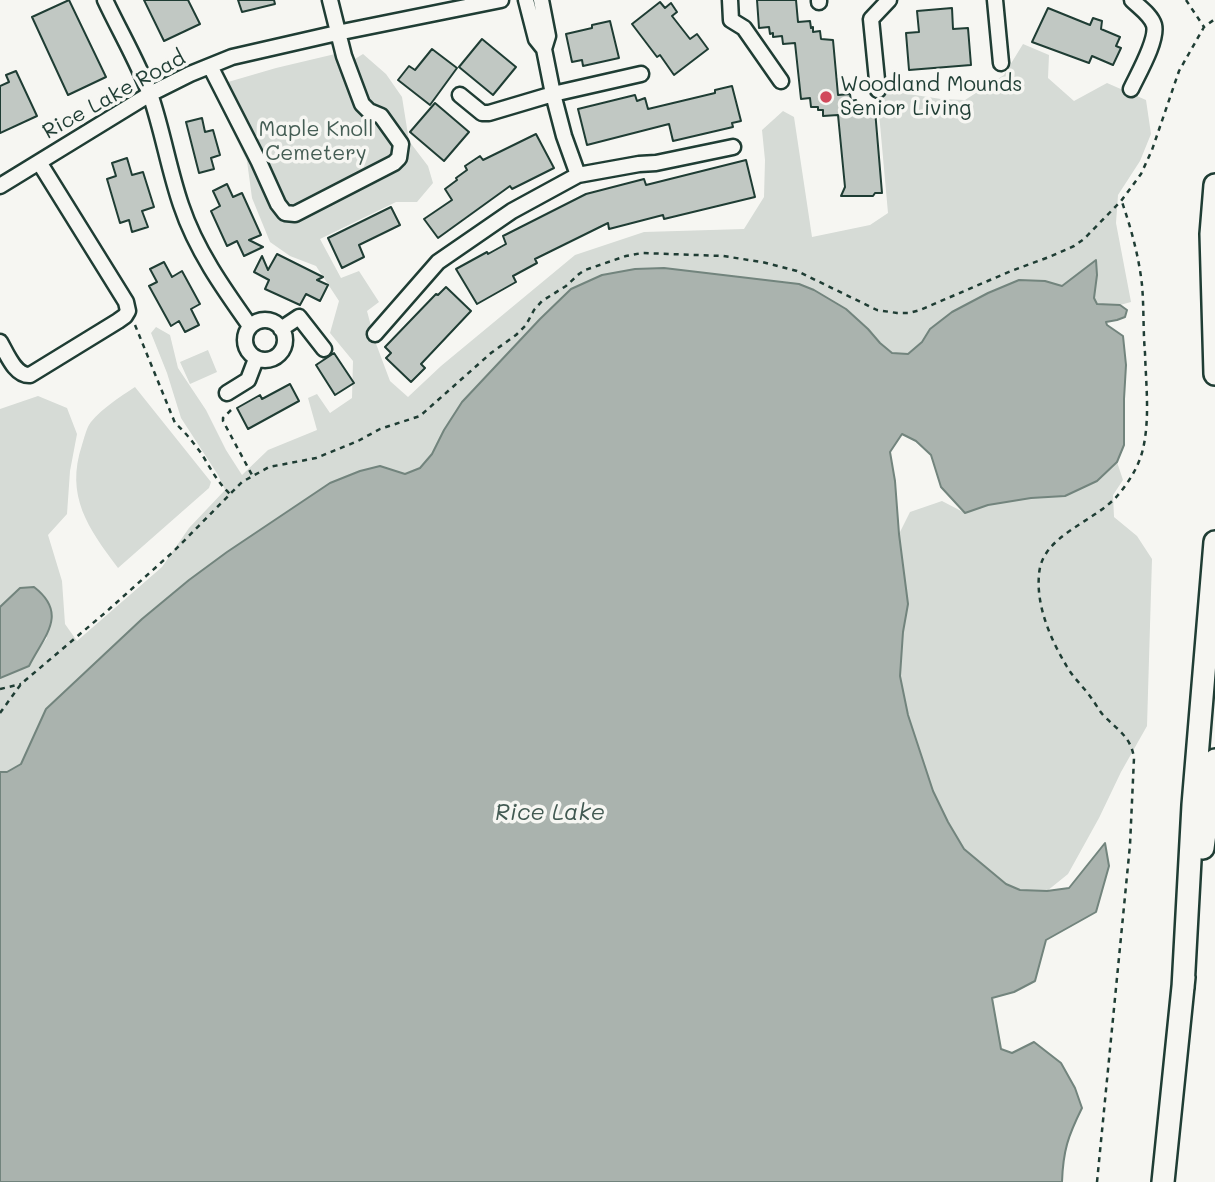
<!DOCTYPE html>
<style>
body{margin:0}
canvas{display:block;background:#f6f6f2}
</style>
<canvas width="1215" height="1182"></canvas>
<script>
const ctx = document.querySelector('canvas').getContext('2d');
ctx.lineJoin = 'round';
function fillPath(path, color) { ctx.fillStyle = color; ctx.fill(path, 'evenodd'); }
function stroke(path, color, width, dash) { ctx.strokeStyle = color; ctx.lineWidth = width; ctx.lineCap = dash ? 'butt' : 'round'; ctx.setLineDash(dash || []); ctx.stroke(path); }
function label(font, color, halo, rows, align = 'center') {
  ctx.font = font + ' Mali,sans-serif'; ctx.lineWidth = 7; ctx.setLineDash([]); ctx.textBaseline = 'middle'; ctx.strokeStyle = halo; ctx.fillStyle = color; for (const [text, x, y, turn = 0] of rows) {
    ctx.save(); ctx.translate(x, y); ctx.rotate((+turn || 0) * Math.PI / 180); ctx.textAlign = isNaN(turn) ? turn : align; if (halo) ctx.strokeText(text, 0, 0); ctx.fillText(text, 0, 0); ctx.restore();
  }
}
const green = new Path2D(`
 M1023,44L1049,55L1048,78L1074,101L1107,83L1146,100L1151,134L1140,161L1118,195L1116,223L1131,302L1120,305L1097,304L1094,298L1097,275L1095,260L1062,287L1045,281L952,312L930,329L922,342L908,354L892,353L880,343L868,329L846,309L814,290L799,284L781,281L602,275L571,289L540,319L444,430L432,454L420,468L405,474L380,466L360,471L330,483L227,552L189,580L142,619L46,709L21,764L7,772H0V678L29,666L36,653L47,638L20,589L0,607V409L38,396L67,408L77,434L70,471L67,514L48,535L62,581L65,624L77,641L162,567L189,528L225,490L218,475L181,418L167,373L151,333L156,327L170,335L178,368L206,410L226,450L242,475L268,450L317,430L308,398L317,394L330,413L352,398L353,361L330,333L339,301L316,266L290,256L270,242L252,198L247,161L211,87L276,68L352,50L355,59L363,54L386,74L402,97L409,141L428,166L433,183L417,202H396L320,239L341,278L359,271L379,302L367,311L375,341L390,381L408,397L441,366L575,255L644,232L744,229L764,197L765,160L762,130L783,111L794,117L812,237L870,225L888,213L878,102L891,89L915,95L941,99L965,100L1004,75Z
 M208,350L217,372L190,384L180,362Z
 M135,387L211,482L209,488L118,568C88,528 65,496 82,445C84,439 86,430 89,425C98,411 121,396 135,387Z
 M1117,462L1123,480L1113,495L1114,517L1137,536L1152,559L1147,726L1121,772L1099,818L1068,874L1047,891L1020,890L1006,884L989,871L964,849L948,822L933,791L908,715L900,676L903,632L908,604L899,534L910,512L942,501L965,513L988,505L1031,498L1065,496L1097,481Z`);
const water = new Path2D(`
 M1096,260L1097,275L1094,298L1097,304L1120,305L1127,310L1125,317L1117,320L1106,322L1107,325L1123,336L1126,365L1124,399V445L1117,462L1097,481L1065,496L1031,498L988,505L965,513L941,487L931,455L916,441L902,434L890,452L895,481L899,534L908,604L903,632L900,676L908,715L933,791L948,822L964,849L1006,884L1020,890L1047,891L1069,888L1105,843L1109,866L1096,912L1046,940L1035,981L1014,992L992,998L1001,1049L1012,1053L1034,1042L1061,1063L1075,1088L1082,1108C1068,1136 1063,1151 1062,1182H0V772H7L21,764L46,709L142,619L189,580L227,552L330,483L360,471L380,466L405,474L420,468L432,454L444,430L462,402L540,319L571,289L602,275L635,269L664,268L799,284L814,290L846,309L868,329L880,343L892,353L908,354L922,342L930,329L952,312L988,293L1019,280L1045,281L1062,286Z
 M34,587C69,614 44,636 29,666L0,678V607L20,588Z`);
const building = new Path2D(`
 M69,0L106,77L68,95L32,17Z
 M144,0H188L200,24L164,41Z
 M238,0H274L275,4L242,12Z
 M757,0H796L798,22L810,21L811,28L813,27V32L820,31L821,39L833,40L838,95L850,94L851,101L856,100L857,104H863L864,111L875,110L882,193H875L873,196H841L845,187L838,115L823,116V110H818V107H811L810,98L801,99L795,43L783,44L782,36L773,37V33L770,34L769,27L759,28Z
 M660,2L665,8L671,3L677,12L672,16L690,39L697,34L708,49L674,75L660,55L657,57L632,24Z
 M952,8L953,29L968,28L971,65L909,70L906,33L919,32L917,11Z
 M1048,8L1090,25L1093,18L1102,21L1101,29L1120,37L1116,46L1121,48L1113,65L1092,56L1089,63L1032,42Z
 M610,21L619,58L583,66L582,60L572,62L566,34L592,28V25Z
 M482,39L516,67L493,95L459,67Z
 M432,49L457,68L430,105L398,80L409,66L415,70Z
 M16,71L37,116L0,133V86L9,82L6,75Z
 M732,86L741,121L732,123L733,127L673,141L669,124L587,145L578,109L635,95L637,101L645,98L648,109L715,93V90Z
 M435,103L469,132L444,161L410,132Z
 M202,118L205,132L213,130L220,155L211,158L214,169L199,173L186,122Z
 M536,134L554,168L512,189L510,186L438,238L424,219L452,200L445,189L457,180L456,178L467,170L465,166L480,156L483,160Z
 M127,158L132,175L143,172L154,207L142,211L148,227L132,232L129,220L120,223L107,179L116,176L112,163Z
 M746,160L755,197L664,219L663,215L609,229L608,223L535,259L537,263L513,276L516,282L477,304L456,269L487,252L488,254L506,244L503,236L586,194L644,179L646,185Z
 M227,184L233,197L242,193L261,235L249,240L263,247L244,256L237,241L227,246L211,211L220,206L213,191Z
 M391,207L400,225L359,245L364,257L342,268L328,238Z
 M277,254L323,277L317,280L328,285L320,301L306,294L300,305L265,289L269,280L254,272L262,256L268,270Z
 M164,262L172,277L182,271L200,304L191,309L199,325L185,332L179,321L171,326L149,286L157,282L150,269Z
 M446,287L471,311L421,364L425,368L411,382L386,358L391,353L385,347L436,294L438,295Z
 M334,353L354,383L335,395L316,365Z
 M290,384L299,401L248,429L237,408L260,395L262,399Z`);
const path = new Path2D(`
 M1186,0L1204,27
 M135,325L175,423C185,432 193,442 201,453C210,467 217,482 230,494
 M231,410L223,418V421L252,475
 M0,689L21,684
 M0,713L21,684L106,612L174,551L242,482L269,467L316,458L358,441L380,429L420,416L491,353L516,335L526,325L534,310L542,301L566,286L579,274L585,270L626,256L642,253L723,256L762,262L797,271L877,310L897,313H909L920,310L1011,271L1049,257L1074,246L1084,239L1121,201L1141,174L1152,150L1179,71L1204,27L1215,19
 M1097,1182L1130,845L1134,758C1131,737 1118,730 1104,716C1099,711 1096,704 1092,699C1084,687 1073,678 1066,665C1051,640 1036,606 1039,575C1041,535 1094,523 1118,495C1129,482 1139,466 1143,449C1150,418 1146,385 1145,353C1143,331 1144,307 1142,285C1139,257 1131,228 1122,202`);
const minor = new Path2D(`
 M105,0C120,32 139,64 151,97C163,133 169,170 181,205C196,250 223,288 250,326
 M526,0L536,39L544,49L553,94L564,136L578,175L639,164L656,163L733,147
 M541,0L548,36L544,49
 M730,0L731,20L744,28L781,81
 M819,0V2
 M995,0L1001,63
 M210,66L259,162L278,204L285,213L295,214L394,163L399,158L401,144L381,116L369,111L362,104L344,56L330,0
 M1131,89C1138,74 1158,40 1154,25C1151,15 1139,7 1132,0
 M878,90L871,19L889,0
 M460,95L482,113H489L553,94L641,74
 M0,186L150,94L190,74L232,57L337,33L501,0
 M245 340a20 20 0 1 1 40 0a20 20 0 1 1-40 0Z
 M281,329L299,317L324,349
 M375,334L438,262L512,211L578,175
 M0,342C7,354 15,376 30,375L118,321L125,316L128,311L126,302L39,162
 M227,393L248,380L256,359`);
const highway = new Path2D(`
 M1215,185L1211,234L1215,374
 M1203,848L1215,760
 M1183,988L1193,805L1215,542
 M1163,1182L1184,977`);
const markers = [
 [826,97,7,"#d1495b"]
];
const poiNames = [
 ["Woodland Mounds",840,85],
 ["Senior Living",840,109]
];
const streetNames = [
 ["Rice Lake Road",114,95,-29]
];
const parkNames = [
 ["Maple Knoll",316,130],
 ["Cemetery",316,154]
];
const waterNames = [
 ["Rice Lake",550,813]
];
fillPath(green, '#d6dbd6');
fillPath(water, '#aab3ae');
stroke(water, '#72847d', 2);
fillPath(building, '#c1c8c3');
stroke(building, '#1f3d34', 2);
stroke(minor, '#1f3d34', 19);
stroke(highway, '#1f3d34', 26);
stroke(path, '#1f3d34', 2.5, [5, 5]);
stroke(minor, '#f6f6f2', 14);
stroke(highway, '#f6f6f2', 21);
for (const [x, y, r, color] of markers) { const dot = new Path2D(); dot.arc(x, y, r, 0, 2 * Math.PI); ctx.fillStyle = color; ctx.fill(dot); stroke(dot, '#f6f6f2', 2.5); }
label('21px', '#1f3d34', '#f6f6f2', poiNames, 'left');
label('21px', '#1f3d34', '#f6f6f2', streetNames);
label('21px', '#445d54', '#f6f6f2', parkNames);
label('italic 23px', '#425a52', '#f6f6f2', waterNames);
</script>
